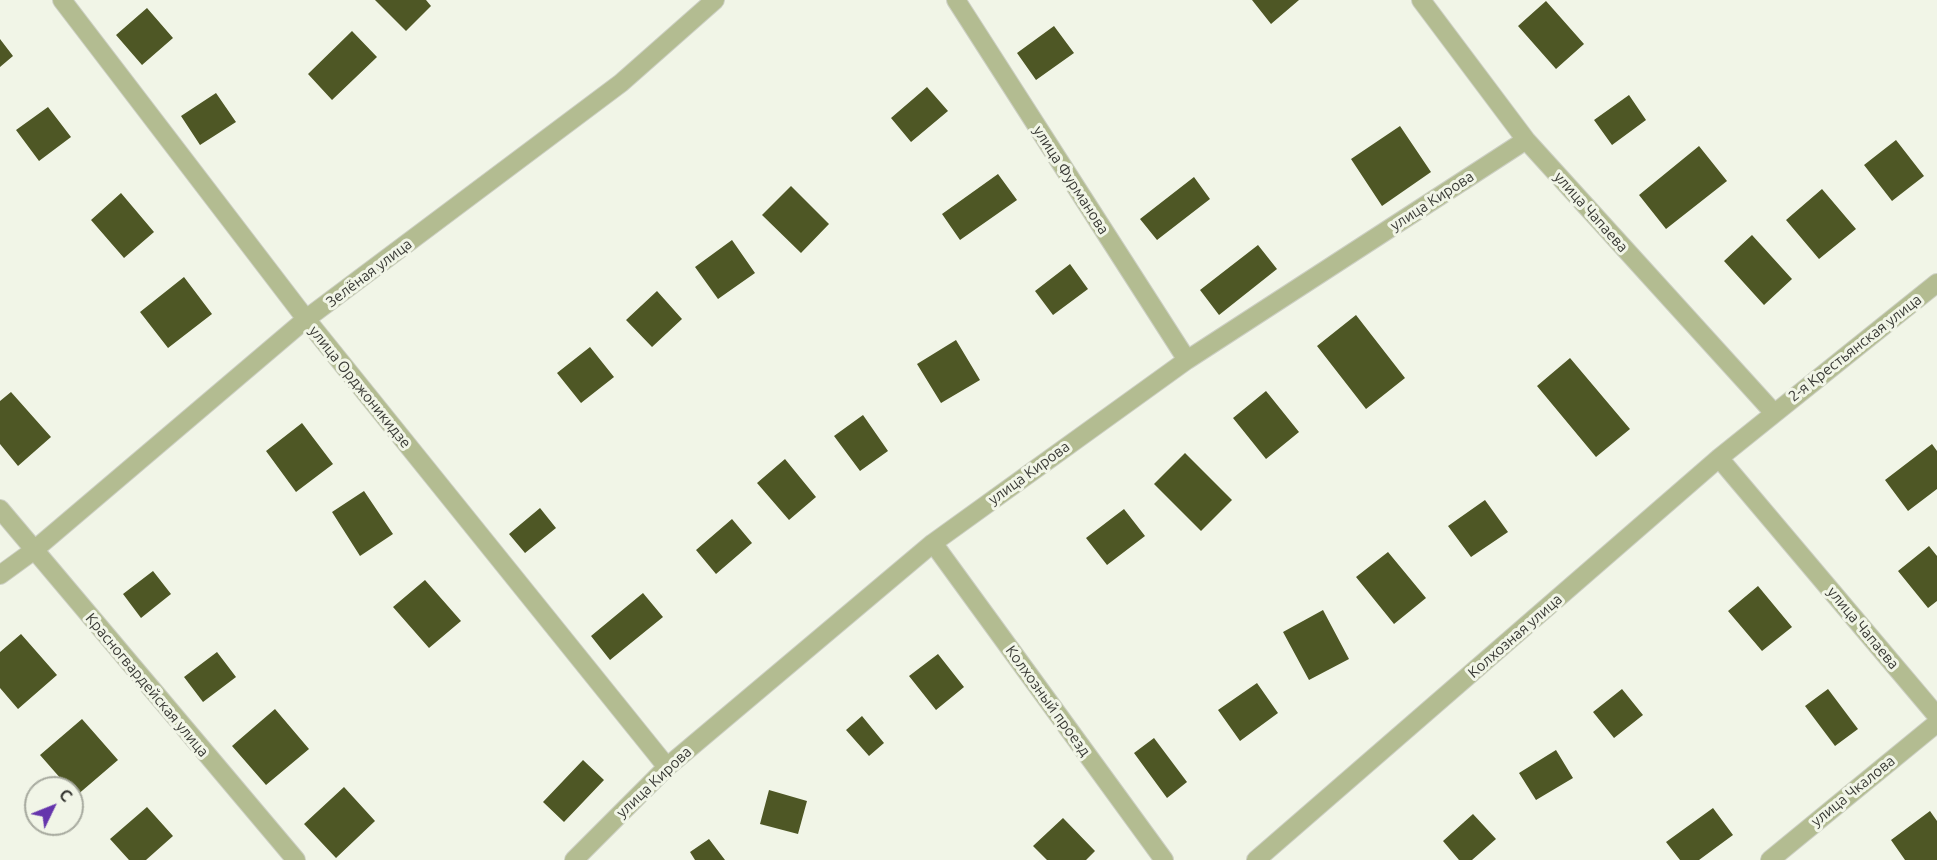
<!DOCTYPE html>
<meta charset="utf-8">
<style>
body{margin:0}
#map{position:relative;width:1937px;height:860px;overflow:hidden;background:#f1f5e7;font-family:Ubuntu,sans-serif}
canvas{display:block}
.north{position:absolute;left:24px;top:776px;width:60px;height:60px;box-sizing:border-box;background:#f1f5e7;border:2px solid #a7aa9f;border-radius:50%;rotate:47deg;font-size:16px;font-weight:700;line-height:24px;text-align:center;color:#383934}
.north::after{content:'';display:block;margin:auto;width:21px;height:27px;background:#6535ac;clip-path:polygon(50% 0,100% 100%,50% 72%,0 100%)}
</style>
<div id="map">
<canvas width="1937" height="860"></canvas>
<div class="north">С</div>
</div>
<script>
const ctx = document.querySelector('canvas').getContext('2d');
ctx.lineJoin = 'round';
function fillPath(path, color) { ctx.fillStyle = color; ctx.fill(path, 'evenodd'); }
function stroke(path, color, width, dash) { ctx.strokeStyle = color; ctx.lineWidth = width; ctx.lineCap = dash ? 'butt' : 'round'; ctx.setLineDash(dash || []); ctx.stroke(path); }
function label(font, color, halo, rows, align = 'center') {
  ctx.font = font + ' Ubuntu,sans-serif'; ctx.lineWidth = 6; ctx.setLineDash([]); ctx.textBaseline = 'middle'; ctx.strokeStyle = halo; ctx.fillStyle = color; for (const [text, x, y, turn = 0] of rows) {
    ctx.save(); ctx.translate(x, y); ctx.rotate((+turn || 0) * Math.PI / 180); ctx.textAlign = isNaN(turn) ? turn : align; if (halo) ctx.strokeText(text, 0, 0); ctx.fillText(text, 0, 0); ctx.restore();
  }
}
const building = new Path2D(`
 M375,0H426L431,6L406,31Z
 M1252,0H1299L1271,24Z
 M1546,1L1584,44L1556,69L1518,26Z
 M147,8L173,38L142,65L116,35Z
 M1054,26L1074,53L1036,80L1017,53Z
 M352,31L377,57L332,100L308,74Z
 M0,39L13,56L0,67Z
 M927,87L948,111L911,142L891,118Z
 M216,93L236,122L200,145L181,116Z
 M1629,95L1646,120L1612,145L1594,120Z
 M48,107L71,137L39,161L16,130Z
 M1400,126L1431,172L1382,206L1351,159Z
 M1896,140L1924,176L1892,201L1864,165Z
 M1699,146L1727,181L1666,229L1639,195Z
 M998,174L1017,200L960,240L942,214Z
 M1194,177L1210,199L1157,240L1140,219Z
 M791,186L829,224L801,253L762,215Z
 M1822,189L1856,229L1819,259L1786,220Z
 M121,193L154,232L124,258L91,220Z
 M1752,235L1792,279L1764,305L1724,261Z
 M732,240L755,273L718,299L695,267Z
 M1258,245L1277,269L1219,315L1200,290Z
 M1070,264L1088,289L1053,315L1035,291Z
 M184,277L212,314L168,348L140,312Z
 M657,291L682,319L652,347L626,320Z
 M1356,315L1405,378L1366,409L1317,346Z
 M956,340L980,380L941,403L917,364Z
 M590,347L614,377L581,403L557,373Z
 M1570,358L1630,429L1596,457L1537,386Z
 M1266,391L1299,432L1266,459L1233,418Z
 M11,392L51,437L18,466L0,444V401Z
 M863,415L888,451L860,471L834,436Z
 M302,423L333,464L296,492L266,451Z
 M1932,444L1937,451V489L1908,511L1885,480Z
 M1185,453L1232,500L1201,531L1154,484Z
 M785,459L816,497L789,520L757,483Z
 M364,491L393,534L360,556L332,512Z
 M1485,500L1508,532L1471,557L1448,526Z
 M540,508L556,528L525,553L509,534Z
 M1124,509L1145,536L1107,565L1086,538Z
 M732,519L752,543L716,574L696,550Z
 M1929,546L1937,556V601L1928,608L1898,571Z
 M1388,552L1426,598L1394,624L1356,577Z
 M153,571L171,594L141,618L123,594Z
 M425,580L461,621L429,648L393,607Z
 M1758,586L1792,627L1762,651L1728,611Z
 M643,593L663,617L610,660L591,636Z
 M1323,610L1349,659L1309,680L1283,632Z
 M21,634L57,675L18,709L0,688V652Z
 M217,652L236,677L203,702L184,677Z
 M938,654L964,687L936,710L909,676Z
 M1257,683L1278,713L1240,741L1218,710Z
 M1622,689L1643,715L1614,738L1593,712Z
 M1828,689L1858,729L1835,746L1805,706Z
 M275,709L309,749L266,785L232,746Z
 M862,716L884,743L869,756L846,730Z
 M82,719L118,760L76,796L72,792V788H69L40,755Z
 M1154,738L1187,782L1167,798L1134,753Z
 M1556,750L1573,778L1536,800L1519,773Z
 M583,760L604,780L564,822L543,802Z
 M344,787L375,821L336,858L304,824Z
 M769,790L807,801L798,834L760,824Z
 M147,807L173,836L146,860H129L110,839Z
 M1713,808L1733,835L1699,860H1680L1666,842Z
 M1930,811L1937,821V860H1905L1891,840Z
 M1473,814L1496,839L1472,860H1459L1443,841Z
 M1063,818L1095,851L1086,860H1047L1033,846Z
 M709,839L725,860H695L690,852Z`);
const minor = new Path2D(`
 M62,0L306,319L667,767
 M956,0L1187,360
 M1421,0L1526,140L1774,413
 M1719,458L1937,716
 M0,509L296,860
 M933,543L1164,860
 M0,575L33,551L306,319L621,83L715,0
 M574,860L667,767L933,543L1187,360L1526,140
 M1256,860L1719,458L1937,283
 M1770,860L1937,723`);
const streetNames = [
 ["улица Фурманова",1071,180,57],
 ["улица Кирова",1432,201,-33],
 ["улица Чапаева",1591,212,48],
 ["Зелёная улица",369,273,-37],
 ["2-я Крестьянская улица",1855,348,-38],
 ["улица Орджоникидзе",360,387,51],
 ["улица Кирова",1029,473,-36],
 ["улица Чапаева",1863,628,50],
 ["Колхозная улица",1515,636,-41],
 ["Красногвардейская улица",147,685,50],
 ["Колхозный проезд",1048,701,54],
 ["улица Кирова",654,782,-43],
 ["улица Чкалова",1853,791,-39]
];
fillPath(building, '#4e5725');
stroke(minor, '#cccfc3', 20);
stroke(minor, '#b3bc91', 18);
label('15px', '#383934', '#f1f5e7', streetNames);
</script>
